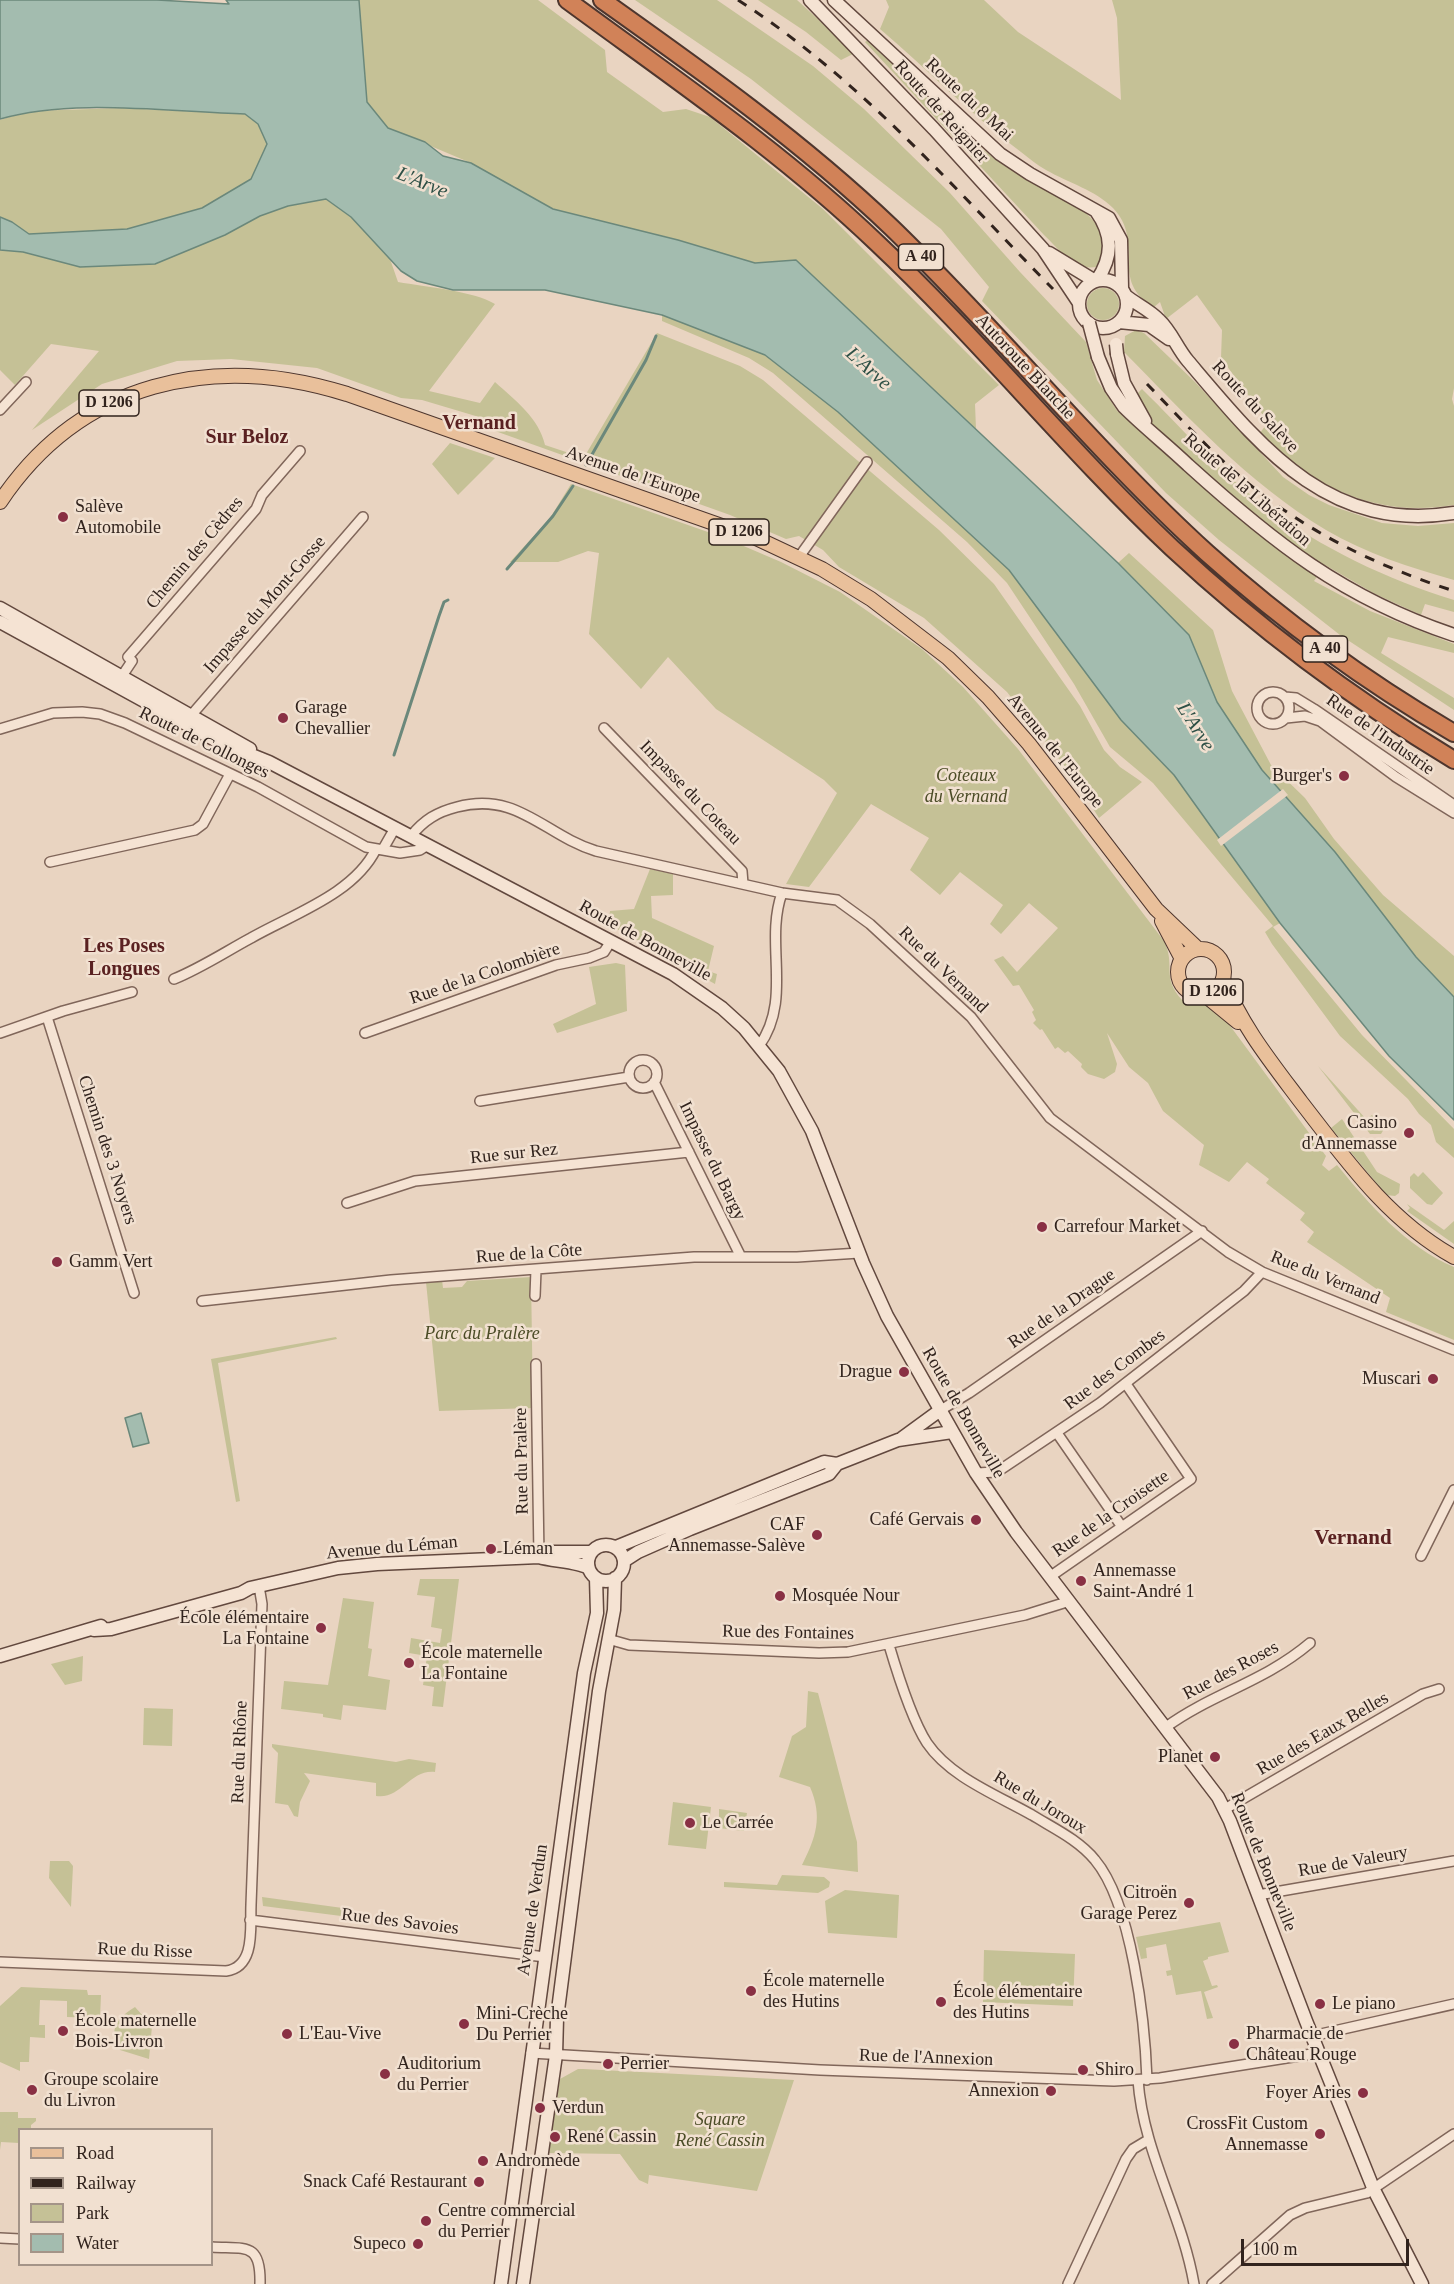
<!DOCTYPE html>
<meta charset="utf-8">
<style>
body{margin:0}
#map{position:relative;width:1454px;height:2284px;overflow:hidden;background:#e9d4c1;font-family:Georgia,serif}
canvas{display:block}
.legend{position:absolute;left:18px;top:2128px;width:195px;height:138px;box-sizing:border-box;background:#f1e0d0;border:2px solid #a49488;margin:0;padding:8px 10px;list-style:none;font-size:18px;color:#31231d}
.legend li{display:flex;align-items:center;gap:12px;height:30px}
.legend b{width:30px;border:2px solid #a49488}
.scale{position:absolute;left:1241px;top:2239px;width:168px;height:27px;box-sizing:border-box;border:3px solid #31231d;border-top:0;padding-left:8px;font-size:18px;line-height:21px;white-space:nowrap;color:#31231d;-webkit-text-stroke:4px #f1e0d0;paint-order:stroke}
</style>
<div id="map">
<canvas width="1454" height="2284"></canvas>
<ul class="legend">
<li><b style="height:8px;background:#e9c09b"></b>Road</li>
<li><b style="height:8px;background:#31231d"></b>Railway</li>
<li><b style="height:16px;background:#c5c196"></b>Park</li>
<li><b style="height:16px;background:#a3bcaf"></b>Water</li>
</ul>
<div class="scale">100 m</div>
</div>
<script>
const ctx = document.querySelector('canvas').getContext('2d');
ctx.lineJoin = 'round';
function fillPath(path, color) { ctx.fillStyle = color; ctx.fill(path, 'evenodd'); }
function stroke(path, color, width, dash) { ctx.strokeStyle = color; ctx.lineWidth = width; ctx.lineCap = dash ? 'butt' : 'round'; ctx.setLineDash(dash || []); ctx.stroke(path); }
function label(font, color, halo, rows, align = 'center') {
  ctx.font = font + ' Georgia,serif'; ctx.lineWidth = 5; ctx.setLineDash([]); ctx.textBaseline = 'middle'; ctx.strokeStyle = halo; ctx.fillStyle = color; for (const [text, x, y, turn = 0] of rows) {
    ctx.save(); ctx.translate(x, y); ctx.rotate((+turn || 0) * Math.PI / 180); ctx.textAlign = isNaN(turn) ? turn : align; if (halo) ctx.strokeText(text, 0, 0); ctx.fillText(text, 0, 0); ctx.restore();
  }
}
const green = new Path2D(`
 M359,0H538L605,50L607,72L663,112L686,109L710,117L823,209L999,385L975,404L976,429L796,260L755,263L678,240L553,209L471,163L388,128L367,103Z
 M635,0H717L813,66L864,109L950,193L1020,272L1086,342L1097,380L1118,412L1142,389C1182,428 1220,473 1265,506C1323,549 1386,579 1454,600V612L1425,604L1421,615L1375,594L1325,565L1314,581L1370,611L1454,644V653L1388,637L1381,653L1454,698V710L1340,635L1219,540L1166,493L982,301L989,287L941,229L751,79Z
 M758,0H797L855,53L841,60L806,32Z
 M886,0H984L1018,32L1121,100L1117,18L1112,0H1454V388L1452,399L1454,406V505C1375,518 1314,488 1260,433L1268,422L1221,358L1222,330L1197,295L1166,319L1160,302L1154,307C1108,281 1146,242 1113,208C1095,190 1069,183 1046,170C1037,165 1029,158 1021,152C972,116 926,68 880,29L889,7Z
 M869,39C908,75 943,118 985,151C996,160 1007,168 1019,175C1042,189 1071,197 1090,217C1104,232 1108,250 1096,267C1074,271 1059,249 1044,235L865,42Z
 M122,108L245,114L258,124L267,144L251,179L202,208L127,229L29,234L12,222L0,217V120L29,111Z
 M326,199L351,217L390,259L398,282C426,287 474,291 495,304L429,391L480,403L495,382C515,400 539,418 545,445L569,453L586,454L657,333L740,366L763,380L939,530L994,584L1080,706L1104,750L1120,767L1142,782L1099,818L1073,777L1007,692L924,618L839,567L823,550L799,536L786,539L730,515L484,427L479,417L422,400L401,398L317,368L231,359L177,361L102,384L32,430L99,351L51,344L15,385L0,370V250L23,252L80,267L155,264L225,235L260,216L288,206Z
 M1087 304a16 16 0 1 1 32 0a16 16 0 1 1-32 0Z
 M662,315L765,355L838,412L1009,570L1121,720L1174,775L1280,923L1273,927L1362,1035L1454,1129V1158L1436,1142L1431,1125L1419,1114L1408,1099L1340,1036L1272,944L1265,932L1273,926L1153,783L1110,747L1074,684L1007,583L967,542L773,373L749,358L662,321Z
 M1136,330L1144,333L1195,382L1283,477L1309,495L1329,505L1382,523L1418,526L1454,523V580C1411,568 1365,553 1326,530C1248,483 1187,416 1124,352L1125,336Z
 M450,443L495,458L458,495L432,464Z
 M571,484L725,538L781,562L840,592L922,649L963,687L1018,749L1164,941C1176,965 1161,977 1182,1000L1208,1004L1217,1008L1326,1156L1322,1165L1329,1171L1337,1165C1369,1204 1406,1247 1454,1267V1340L1386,1312L1390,1298L1307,1242L1314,1232L1300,1220L1305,1213L1266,1183L1269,1179L1247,1162L1229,1182L1199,1165L1204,1145L1163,1111L1148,1083L1129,1067L1107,1033L1117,1064L1115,1072L1104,1079L1088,1074L1081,1067L1082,1064L1068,1051L1065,1053L1058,1047L1055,1049L1042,1029L1040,1030L1033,1023L1036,1020L1032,1012L1034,1010L1019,985L1013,986L994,960L1003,956L1017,972L1058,928L1029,903L1001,934L990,924L1003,905L960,872L940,895L910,870L929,838L871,804L809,887L786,884L837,793L824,780L716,709L668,657L641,689L589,634L599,553L588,551L558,562H510L550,518Z
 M1129,553L1213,630L1232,691L1271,765L1305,798L1334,839L1383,895L1454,956V997L1416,957L1335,852L1262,770L1217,702L1189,635L1118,563Z
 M650,869L673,874V895L651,896L652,918L714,946L708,971L717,974L715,984L608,924L610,911L634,909Z
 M616,963L625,965L627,1011L557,1033L553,1024L596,1004L589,967Z
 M1318,1066L1366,1119L1372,1115L1384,1129L1381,1134H1370Z
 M1342,1119L1377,1172L1400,1184L1399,1193L1395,1196L1386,1195L1331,1128Z
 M1423,1172L1443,1193L1432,1205L1427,1204L1410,1188V1177L1414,1173L1418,1177Z
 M1407,1204L1444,1230L1454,1221V1244L1407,1211L1410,1208Z
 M531,1277L533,1408L439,1411L426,1282L442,1280L443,1288L462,1287L467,1281Z
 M336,1337L337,1339L218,1363L240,1501L236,1502L211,1359Z
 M420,1579H459L443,1707L432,1706L434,1687L423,1685L427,1656L409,1653L411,1638L440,1643L442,1629L431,1627L435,1597L417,1595Z
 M343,1598L374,1602L368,1648L372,1649L368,1676L390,1680L386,1710L343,1705L341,1720L323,1717V1714L281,1709L284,1681L328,1685Z
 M83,1656L82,1681L65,1685L51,1664Z
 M808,1691L818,1693L857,1842L858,1872L802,1865C816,1837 823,1817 810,1787L779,1777L792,1736L806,1727Z
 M144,1708L173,1709L172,1746L143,1745Z
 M272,1744L396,1762L409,1759L436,1763L435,1772C410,1769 401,1800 376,1796V1783L304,1773L310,1781L300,1802L298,1817L294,1816L288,1805L275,1803L278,1753L272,1747Z
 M673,1802L711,1807L706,1849L668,1845Z
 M719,1809L747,1813L744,1831L719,1828Z
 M50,1861H69L73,1866L71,1907L49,1878Z
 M782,1875L824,1877L830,1882L829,1887L818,1893L724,1887V1882L777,1885Z
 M845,1890L899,1895L897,1938L828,1933L825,1901Z
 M262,1897L350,1909L349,1917L263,1906Z
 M1220,1922L1229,1952L1208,1957V1959L1203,1961L1212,1986L1217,1985L1218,1987L1204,1992L1213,2018L1207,2019L1201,1991L1176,1995L1172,1975L1167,1976L1166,1971L1171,1970L1166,1944L1146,1948L1147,1958L1141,1959L1136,1937Z
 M984,1950L1075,1954L1073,2006L983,2002Z
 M21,1987L87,1990L88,1995H101L100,2018L67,2017V2001L40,2000L39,2025H45V2038L30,2037L29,2062H20V2071L0,2062V2006Z
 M135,2007L152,2026L149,2059L120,2050C107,2030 118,2017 135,2007Z
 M578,2069H583L794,2080L757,2191L649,2175L648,2184L639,2180L620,2154L549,2153L560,2079Z
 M0,2112H18V2118H36V2121L31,2125V2129L20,2130L19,2143L1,2142L0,2150Z`);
const water = new Path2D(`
 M0,0H157L229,4L226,0H359L367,102L388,128L425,142L443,156L471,163L553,209L678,240L755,263L796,260L1118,563L1189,635L1217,702L1262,770L1335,852L1416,957L1454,997V1120L1389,1056L1280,923L1174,775L1121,720L1009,570L838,412L765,355L662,315L545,290H453L417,281L401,271L351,217L326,199L288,206L260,216L225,235L155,264L80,267L23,252L0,250V217L12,222L29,234L127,229L202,208L251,179L267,144L258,124L245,114C169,112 71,98 0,119Z
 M141,1413L149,1443L133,1447L125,1418Z`);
const pier = new Path2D(`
 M1283,789L1288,795L1221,846L1217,840Z`);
const stream = new Path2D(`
 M586,465L646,360L656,336
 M507,569L553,516L573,486
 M394,755L439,616L444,602L448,600`);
const street = new Path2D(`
 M0,410L26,382
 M799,557L867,462
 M118,682L132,661L128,657L256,509L262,495L300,451
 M1257 708a16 16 0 1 1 32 0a16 16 0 1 1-32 0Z
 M1285,697L1296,698L1314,709L1454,805
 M1286,718L1305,716L1320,721L1396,777L1454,813
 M188,719L363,517
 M604,728L742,871L743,884
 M0,729L53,713L82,712L100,714L125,723L258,787L366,847L400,853L420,850L428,845
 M411,836C424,820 437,812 457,807C518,791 544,835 596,851L782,893L837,900L870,924L971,1017L1050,1118L1228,1252L1262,1272L1454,1350
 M383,849L395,828
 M50,862L195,830L203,824L230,774
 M174,979C201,968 225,952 251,938C293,914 354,894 376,849
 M47,1017L134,1293
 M0,1033L63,1011L132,992
 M365,1033L556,965L589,958L604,952L611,941
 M759,1046C793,999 764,943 782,893
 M629 1074a14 14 0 1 1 28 0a14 14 0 1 1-28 0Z
 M654,1082L740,1255
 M480,1101L629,1077
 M347,1203L415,1181L689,1152
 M535,1296L536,1270
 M202,1301L391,1280L694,1257H797L859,1253
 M536,1364L539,1557
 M939,1411L969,1393L1202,1231
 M1057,1433L1122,1527
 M976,1473L997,1472L1100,1403L1244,1291L1262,1272
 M1421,1556L1454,1490
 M1051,1576L1191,1479L1126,1384
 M608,1639L629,1645L819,1653L848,1652L1025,1615L1070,1601
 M889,1645C897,1672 912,1720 927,1743C950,1777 997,1795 1032,1815C1053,1828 1079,1840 1095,1860C1132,1904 1145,2022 1147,2080
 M1166,1727C1213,1693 1264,1682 1310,1643
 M1225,1809L1423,1694L1439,1689
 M1258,1895L1454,1861
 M250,1920L545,1957
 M0,1962L226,1971C256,1967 250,1927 251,1905L262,1604L259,1586
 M1312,2036L1454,2004
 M531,2053L820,2070L1114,2081L1160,2078L1318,2053
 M1138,2080C1143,2152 1182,2214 1194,2284
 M0,2238L20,2239
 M212,2247C246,2249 261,2242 260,2284
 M1068,2284L1126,2159L1133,2149L1148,2140
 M1212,2284L1290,2215L1305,2208L1367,2193L1454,2134`);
const secondary = new Path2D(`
 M810,0L934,129L1043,249L1079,303
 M834,0L1000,154L1030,174L1109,218L1121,240L1122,288
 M1096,211C1113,235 1113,256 1097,280
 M1049,253L1095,281
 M1079 304a24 24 0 1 1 48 0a24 24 0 1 1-48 0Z
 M1126,296C1136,304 1150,310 1159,320C1171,331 1177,348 1188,361C1261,447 1328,533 1454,513
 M1119,322L1149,325L1169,339
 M1117,354L1124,383L1145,421
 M1098,357L1111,388L1124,407C1144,427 1167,445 1188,465C1273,542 1343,598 1454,635
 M0,608L250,749
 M0,622L217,741L269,762L673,974L722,1008L744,1028L779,1071L812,1131L863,1263L887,1316L976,1473L1016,1532L1218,1797L1230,1821L1306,2021L1374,2190L1422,2284
 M902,1438L939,1411
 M588 1563a18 18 0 1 1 36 0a18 18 0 1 1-36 0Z
 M616,1547L824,1462L837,1464
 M539,1557C552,1561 580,1562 588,1568
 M624,1561L638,1552L690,1529L829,1474L837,1464L898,1440L952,1432
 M94,1630L111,1629L241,1593L250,1588L338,1568L377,1564L539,1557L551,1552H591
 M0,1656L101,1626
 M501,2284L584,1673L597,1613L596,1578
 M523,2284L556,2055L557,2018L599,1691L614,1610L615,1578`);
const primary = new Path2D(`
 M0,502C81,381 213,352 347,394L756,538L822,569L871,599L948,658L988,697L1029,744L1156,909L1198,949
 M1162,921L1182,959
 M1178 972a23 23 0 1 1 46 0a23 23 0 1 1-46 0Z
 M1223,979C1241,1025 1271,1062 1301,1102C1346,1160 1388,1220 1454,1257
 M1205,995L1238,1022`);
const highway = new Path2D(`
 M567,0C673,78 781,151 877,243C980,340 1069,451 1172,548C1258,628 1353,699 1454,760
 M602,0C702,71 802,142 891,227C1000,332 1095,451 1207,553C1283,621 1366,682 1454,733`);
const rail = new Path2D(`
 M738,0C859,78 953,187 1053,289
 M1147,384C1183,421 1218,460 1259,492C1319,538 1383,568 1454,591`);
const secondaryBridge = new Path2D(`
 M1089,323L1098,357
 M1116,344L1117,354`);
const markers = [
 [63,517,6,"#893044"],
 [283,718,6,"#893044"],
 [1344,776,6,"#893044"],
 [1409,1133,6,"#893044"],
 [1042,1227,6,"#893044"],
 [57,1262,6,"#893044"],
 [904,1372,6,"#893044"],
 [1433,1379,6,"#893044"],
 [976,1520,6,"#893044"],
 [817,1535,6,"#893044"],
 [491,1549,6,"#893044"],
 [1081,1581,6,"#893044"],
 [780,1596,6,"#893044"],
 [321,1628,6,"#893044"],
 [409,1663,6,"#893044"],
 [1215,1757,6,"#893044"],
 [690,1823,6,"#893044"],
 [1189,1903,6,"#893044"],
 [751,1991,6,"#893044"],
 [941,2002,6,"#893044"],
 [1320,2004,6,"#893044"],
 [464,2024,6,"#893044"],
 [63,2031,6,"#893044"],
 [287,2034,6,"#893044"],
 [1234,2044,6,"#893044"],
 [608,2064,6,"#893044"],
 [1083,2070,6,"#893044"],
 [385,2074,6,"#893044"],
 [32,2090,6,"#893044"],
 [1051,2091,6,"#893044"],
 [1363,2093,6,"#893044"],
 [540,2108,6,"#893044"],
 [1320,2134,6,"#893044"],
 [555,2137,6,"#893044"],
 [483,2161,6,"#893044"],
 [479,2182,6,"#893044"],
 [426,2221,6,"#893044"],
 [418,2244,6,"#893044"]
];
const shields = [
 [921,257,45],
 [109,403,60],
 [739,532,60],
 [1325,649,45],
 [1213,992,60]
];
const shieldNames = [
 ["A 40",921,257],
 ["D 1206",109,403],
 ["D 1206",739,532],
 ["A 40",1325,649],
 ["D 1206",1213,992]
];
const streetNames = [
 ["Route du 8 Mai",969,100,43],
 ["Route de Reignier",941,112,48],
 ["Autoroute Blanche",1025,367,47],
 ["Route du Salève",1255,407,47],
 ["Avenue de l'Europe",633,475,19],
 ["Route de la Libération",1247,490,41],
 ["Chemin des Cèdres",195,553,-50],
 ["Impasse du Mont-Gosse",265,605,-49],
 ["Rue de l'Industrie",1380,735,35],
 ["Route de Collonges",204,743,26],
 ["Avenue de l'Europe",1055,751,51],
 ["Impasse du Coteau",690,793,46],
 ["Route de Bonneville",645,941,29],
 ["Rue du Vernand",943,970,44],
 ["Rue de la Colombière",485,974,-19],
 ["Chemin des 3 Noyers",107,1150,72],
 ["Rue sur Rez",514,1154,-6],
 ["Impasse du Bargy",712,1161,64],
 ["Rue de la Côte",529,1254,-4],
 ["Rue du Vernand",1325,1278,22],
 ["Rue de la Drague",1062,1309,-35],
 ["Rue des Combes",1115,1370,-37],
 ["Route de Bonneville",963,1413,60],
 ["Rue du Pralère",522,1461,-91],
 ["Rue de la Croisette",1111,1514,-35],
 ["Avenue du Léman",392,1548,-5],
 ["Rue des Fontaines",788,1633,1],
 ["Rue des Roses",1231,1671,-28],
 ["Rue des Eaux Belles",1323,1734,-30],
 ["Rue du Rhône",240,1752,-88],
 ["Rue du Joroux",1040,1803,31],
 ["Route de Bonneville",1263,1862,68],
 ["Rue de Valeury",1353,1862,-10],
 ["Avenue de Verdun",533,1910,-82],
 ["Rue des Savoies",400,1922,7],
 ["Rue du Risse",145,1951,2],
 ["Rue de l'Annexion",926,2058,2]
];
const poiNames = [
 ["Salève",75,507],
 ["Automobile",75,528],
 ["Garage",295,708],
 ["Chevallier",295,729],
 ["Burger's",1332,776,"right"],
 ["Casino",1397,1123,"right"],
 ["d'Annemasse",1397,1144,"right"],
 ["Carrefour Market",1054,1227],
 ["Gamm Vert",69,1262],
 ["Drague",892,1372,"right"],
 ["Muscari",1421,1379,"right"],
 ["Café Gervais",964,1520,"right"],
 ["CAF",805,1525,"right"],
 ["Annemasse-Salève",805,1546,"right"],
 ["Léman",503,1549],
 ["Annemasse",1093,1571],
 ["Saint-André 1",1093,1592],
 ["Mosquée Nour",792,1596],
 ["École élémentaire",309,1618,"right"],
 ["La Fontaine",309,1639,"right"],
 ["École maternelle",421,1653],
 ["La Fontaine",421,1674],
 ["Planet",1203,1757,"right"],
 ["Le Carrée",702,1823],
 ["Citroën",1177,1893,"right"],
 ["Garage Perez",1177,1914,"right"],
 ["École maternelle",763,1981],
 ["des Hutins",763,2002],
 ["École élémentaire",953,1992],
 ["des Hutins",953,2013],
 ["Le piano",1332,2004],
 ["Mini-Crèche",476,2014],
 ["Du Perrier",476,2035],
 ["École maternelle",75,2021],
 ["Bois-Livron",75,2042],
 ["L'Eau-Vive",299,2034],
 ["Pharmacie de",1246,2034],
 ["Château Rouge",1246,2055],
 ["Auditorium",397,2064],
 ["du Perrier",397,2085],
 ["Perrier",620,2064],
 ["Shiro",1095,2070],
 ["Groupe scolaire",44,2080],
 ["du Livron",44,2101],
 ["Annexion",1039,2091,"right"],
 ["Foyer Aries",1351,2093,"right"],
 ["Verdun",552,2108],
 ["CrossFit Custom",1308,2124,"right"],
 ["Annemasse",1308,2145,"right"],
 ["René Cassin",567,2137],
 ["Andromède",495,2161],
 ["Snack Café Restaurant",467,2182,"right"],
 ["Centre commercial",438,2211],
 ["du Perrier",438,2232],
 ["Supeco",406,2244,"right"]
];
const parkNames = [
 ["Coteaux",966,776],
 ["du Vernand",966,797],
 ["Parc du Pralère",482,1334],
 ["Square",720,2120],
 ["René Cassin",720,2141]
];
const waterNames = [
 ["L'Arve",422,183,22],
 ["L'Arve",868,369,42],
 ["L'Arve",1195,727,58]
];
const neighbourhoodNames = [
 ["Vernand",479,424],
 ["Sur Beloz",247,438],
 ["Les Poses",124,947],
 ["Longues",124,970]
];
const quarterNames = [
 ["Vernand",1353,1539]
];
fillPath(green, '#c5c196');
fillPath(water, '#a3bcaf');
stroke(water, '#6b887b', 1.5);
fillPath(pier, '#e9d4c1');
stroke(stream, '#6b887b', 3);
stroke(street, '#80665a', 12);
stroke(secondary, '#62483e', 15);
stroke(primary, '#4e362e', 16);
stroke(highway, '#4e362e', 20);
stroke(street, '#f5e3d3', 9);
stroke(secondary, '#f5e3d3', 12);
stroke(primary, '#e9c09b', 14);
stroke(highway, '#d18258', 16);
stroke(rail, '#31231d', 3, [10, 10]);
stroke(secondaryBridge, '#62483e', 15, []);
stroke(secondaryBridge, '#f5e3d3', 12);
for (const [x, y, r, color] of markers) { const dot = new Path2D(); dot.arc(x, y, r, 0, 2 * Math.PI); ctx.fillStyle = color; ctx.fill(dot); stroke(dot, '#f1e0d0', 2); }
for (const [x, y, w] of shields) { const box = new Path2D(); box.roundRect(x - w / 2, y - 13, w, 26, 4.5); ctx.fillStyle = '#f1e0d0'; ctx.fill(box); stroke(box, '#31231d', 1.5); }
label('bold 16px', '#31231d', null, shieldNames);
label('18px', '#31231d', '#f1e0d0', streetNames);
label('18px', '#31231d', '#f1e0d0', poiNames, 'left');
label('italic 18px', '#4b4c26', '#f1e0d0', parkNames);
label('italic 20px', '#2e5046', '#f1e0d0', waterNames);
label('bold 20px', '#5a2121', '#f1e0d0', neighbourhoodNames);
label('bold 21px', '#5a2121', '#f1e0d0', quarterNames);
</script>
